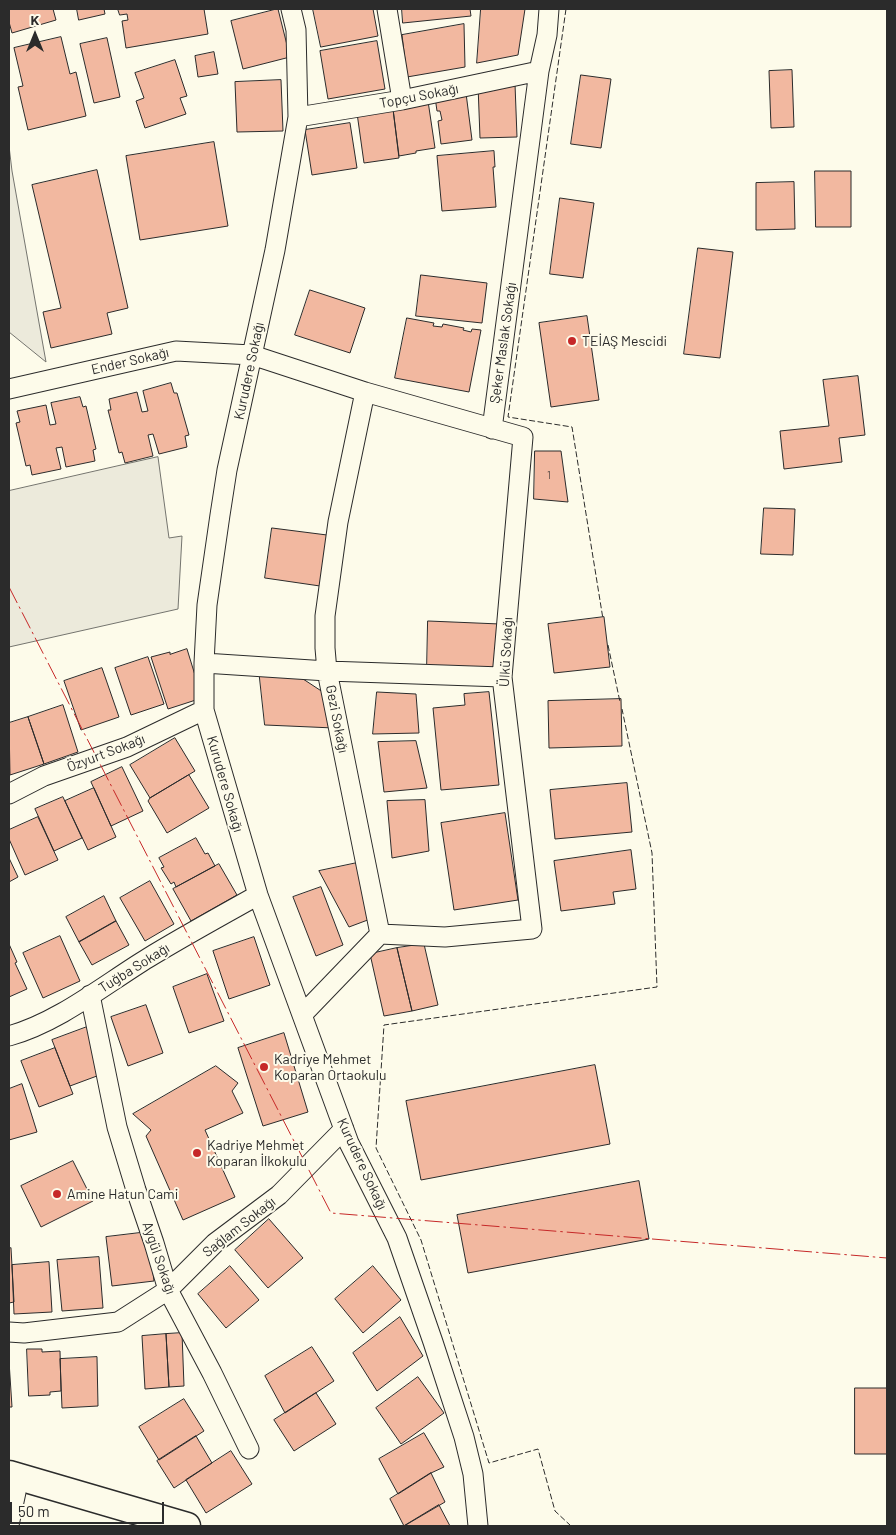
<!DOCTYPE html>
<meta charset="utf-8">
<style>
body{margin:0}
#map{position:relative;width:896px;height:1535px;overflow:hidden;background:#fdfbea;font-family:Barlow,sans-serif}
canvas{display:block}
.frame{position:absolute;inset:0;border:10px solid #2b2b2b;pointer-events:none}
.north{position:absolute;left:10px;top:10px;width:50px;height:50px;-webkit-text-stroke:4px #fdfbea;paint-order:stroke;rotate:0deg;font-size:14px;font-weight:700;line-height:20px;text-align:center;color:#2b2b2b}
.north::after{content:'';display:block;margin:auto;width:18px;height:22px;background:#2b2b2b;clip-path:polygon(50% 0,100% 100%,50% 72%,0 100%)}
.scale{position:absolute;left:10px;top:1502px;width:154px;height:22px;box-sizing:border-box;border:2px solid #2b2b2b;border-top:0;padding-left:6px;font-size:15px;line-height:18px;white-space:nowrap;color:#2b2b2b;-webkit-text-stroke:4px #fdfbea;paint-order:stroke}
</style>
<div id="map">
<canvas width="896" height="1535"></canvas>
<div class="frame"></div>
<div class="north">K</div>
<div class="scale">50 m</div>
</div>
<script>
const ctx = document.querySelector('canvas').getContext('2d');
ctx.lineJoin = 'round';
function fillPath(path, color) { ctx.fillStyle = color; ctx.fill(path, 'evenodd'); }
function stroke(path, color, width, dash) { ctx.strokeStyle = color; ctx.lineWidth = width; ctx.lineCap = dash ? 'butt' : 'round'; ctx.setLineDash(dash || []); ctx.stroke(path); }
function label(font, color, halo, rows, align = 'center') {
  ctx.font = font + ' Barlow,sans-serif'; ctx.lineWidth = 4; ctx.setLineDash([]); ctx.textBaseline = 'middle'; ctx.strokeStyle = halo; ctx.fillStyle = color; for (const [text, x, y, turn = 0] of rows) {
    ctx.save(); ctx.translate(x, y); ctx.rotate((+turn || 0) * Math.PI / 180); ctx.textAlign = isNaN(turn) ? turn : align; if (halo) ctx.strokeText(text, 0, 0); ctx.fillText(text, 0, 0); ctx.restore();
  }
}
const parking = new Path2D(`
 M9,146L12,171L46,362L9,332Z
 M158,457L169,538L182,536L178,609L9,647V491Z`);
const building = new Path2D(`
 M9,9H53L56,20L12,33L9,22Z
 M77,9H104L105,14L79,20Z
 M118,9H204L208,34L126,48L122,21L128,20L127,14L120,15Z
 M278,9L290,57L243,69L231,21Z
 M313,9H373L378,36L321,47Z
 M402,9H470L471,16L403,23Z
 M481,9H525L518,55L477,63Z
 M464,24L465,67L407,77L402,35Z
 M61,37L70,74L76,72L86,116L28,130L18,87L23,86L14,48Z
 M107,38L120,97L94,103L80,44Z
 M377,41L385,89L328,99L320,51Z
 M214,52L218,74L198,77L195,56Z
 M175,60L187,96L180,98L186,114L145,128L136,101L144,98L135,73Z
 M792,70L794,127L771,128L769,71Z
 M581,75L611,79L601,148L571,144Z
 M281,80L283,131L237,132L235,82Z
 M515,84L517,137L480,138L478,85Z
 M466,93L472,140L441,144L438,121L442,120L440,111H437L435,97Z
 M428,101L435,148L416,151V153L399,156L393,109Z
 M393,109L399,158L364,163L357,113Z
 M350,123L357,168L312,175L305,130Z
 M214,142L228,226L140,240L126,156Z
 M494,151L495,167H493L496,207L442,211L437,156Z
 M97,170L128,308L107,313L112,334L51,348L43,312L61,308L32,185Z
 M815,171H851V227H816Z
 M794,182L795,229L756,230V183Z
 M560,198L594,203L583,278L550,274Z
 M698,248L733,252L720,358L684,354Z
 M421,275L487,283L482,323L416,316Z
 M310,290L365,308L350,353L295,335Z
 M587,316L599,400L551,407L539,323Z
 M407,318L434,323L433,326L442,327L443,324L464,328L463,330L471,332L472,329L481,330L469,392L395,378Z
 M858,376L865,435L839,438L842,462L784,469L780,431L829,426L823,380Z
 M171,383L174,393H177L189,435L185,436L187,447L159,454L153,434L148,435L153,456L125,463L122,452L119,453L108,410H111L109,399L137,392L142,412L148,411L143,391Z
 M80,397L83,407L86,406L96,449L93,450L95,461L66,467L62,447L56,448L61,469L32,475L30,465L26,466L16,423L20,422L17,411L46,405L50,425L56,424L51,403Z
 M535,451H561L568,502L534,499Z
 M764,508L795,509L793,555L761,554Z
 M272,528L327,535L320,586L265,578Z
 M604,617L610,667L554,673L548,624Z
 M428,621L500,624L497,670L427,668Z
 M187,649L202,698L168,709L151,657L170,652V654Z
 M148,657L164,704L131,715L115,668Z
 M102,668L119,717L81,730L64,681Z
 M259,670L297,675L332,698L334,728L265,725Z
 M377,692L416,694L419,733L373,734Z
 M489,692L499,785L441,790L433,708L465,705L464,694Z
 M621,699L622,746L549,748L548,701Z
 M63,705L78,752L44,764L28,717Z
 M28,717L44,764L10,775L9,723Z
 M175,738L195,771L150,798L130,765Z
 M416,741L427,788L384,792L378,742Z
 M122,767L143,811L111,826L91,782Z
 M189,775L209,808L167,833L148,801L150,798Z
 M627,783L632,832L555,839L550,790Z
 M94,788L116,837L88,850L65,801Z
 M63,797L82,838L54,851L35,809Z
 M425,800L429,851L392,858L387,801Z
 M505,813L518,900L454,910L441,823Z
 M38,817L58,860L25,875L9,839V830Z
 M196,838L205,854L208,853L215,866L176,887L174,882L171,884L161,868L164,867L159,858Z
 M631,850L636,889L613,892L615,904L561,911L554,861Z
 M9,858L18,877L9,882Z
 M357,863L373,918L349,927L319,871Z
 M219,864L237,895L191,921L173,889Z
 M150,881L174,924L145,941L120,898Z
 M321,887L343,945L316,956L293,897Z
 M104,896L116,921L79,942L66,917Z
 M116,921L129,945L92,965L79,942Z
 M60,936L80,981L43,998L23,953Z
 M254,937L270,985L229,999L213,951Z
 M9,944L17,962L15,963L27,989L9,997Z
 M424,944L438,1005L412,1011L397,948Z
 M397,948L412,1011L384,1016L370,954Z
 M207,974L224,1021L189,1033L173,987Z
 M146,1005L163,1053L128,1066L111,1017Z
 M87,1027L105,1073L70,1086L52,1040Z
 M284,1033L308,1112L263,1126L238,1048Z
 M55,1048L73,1094L39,1107L21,1061Z
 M595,1065L610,1144L421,1180L406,1101Z
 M216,1066L238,1083L232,1091L243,1113L205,1130L235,1197L183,1220L146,1136L151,1130L133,1114Z
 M22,1084L37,1132L9,1140V1089Z
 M73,1161L93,1201L41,1227L21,1186Z
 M639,1181L649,1239L468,1273L457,1215Z
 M269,1219L303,1258L268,1288L235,1250Z
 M148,1232L154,1281L112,1286L106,1237Z
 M11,1248L14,1302L9,1303V1249Z
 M99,1257L103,1308L62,1311L57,1260Z
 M49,1262L52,1312L14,1314L12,1265Z
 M230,1266L259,1300L226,1328L198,1294Z
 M373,1266L401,1300L363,1333L335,1299Z
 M400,1317L423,1356L377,1391L353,1353Z
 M182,1333L184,1386L169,1387L166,1334Z
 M166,1334L169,1387L145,1389L142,1336Z
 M312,1347L334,1381L285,1413L265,1376Z
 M27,1349H42V1352L60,1351L61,1391L50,1392V1395L29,1396Z
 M97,1357L98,1406L62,1408L60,1359Z
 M9,1361L12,1407H9Z
 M418,1377L444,1413L401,1444L376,1408Z
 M855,1388H887V1454H855Z
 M316,1393L336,1424L294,1451L274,1420Z
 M184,1399L204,1431L159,1460L139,1427Z
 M424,1433L444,1467L431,1473L398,1494L379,1459Z
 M196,1436L212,1463L174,1488L157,1461Z
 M231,1451L252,1484L206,1513L186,1480Z
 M431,1473L445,1502L404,1526L390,1499Z
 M439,1505L450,1526H404Z`);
const street = new Path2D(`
 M291,9L296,30L298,117L275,250L227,470L220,515L207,605L204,663V710L258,895L349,1143L397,1238L433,1342L464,1437L473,1474L478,1526
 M387,9L402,100
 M298,117L402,100L539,71
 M9,389L176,351L252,355L365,392L523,437L502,677L532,929L445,937L380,934
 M492,429L539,71L547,35L549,9
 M204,663L327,671L502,677
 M9,794L44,776L127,747L204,710
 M90,995L117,1127L136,1190L154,1243L168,1290L212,1373L249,1449
 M302,1015L380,934L327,671L325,648V616L338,522L365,392
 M9,1036C59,1022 104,985 148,958C184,936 221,916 258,895
 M9,1332L24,1333L118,1322L168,1290L215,1243L279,1195L344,1129
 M9,1525L16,1492`);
const secondary = new Path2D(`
 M9,1474L187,1526`);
const fence = new Path2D(`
 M566,9L508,417L572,427L603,619
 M608,645L620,702
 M571,1526L555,1511L538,1449L489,1463L421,1240L376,1148L384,1025L657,987L652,853L622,709`);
const power = new Path2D(`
 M9,587L331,1213L887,1258`);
const markers = [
 [572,341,5,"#c62828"],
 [264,1067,5,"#c62828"],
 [197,1153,5,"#c62828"],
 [57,1194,5,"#c62828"]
];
const numberNames = [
 ["1",549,475]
];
const streetNames = [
 ["Topçu Sokağı",419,96,-11],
 ["Şeker Maslak Sokağı",503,343,-82],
 ["Ender Sokağı",130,361,-13],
 ["Kurudere Sokağı",249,371,-78],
 ["Ülkü Sokağı",506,652,-87],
 ["Gezi Sokağı",337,719,79],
 ["Özyurt Sokağı",106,753,-21],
 ["Kurudere Sokağı",225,784,74],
 ["Tuğba Sokağı",134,968,-32],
 ["Kurudere Sokağı",362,1164,65],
 ["Sağlam Sokağı",239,1227,-38],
 ["Aygül Sokağı",159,1258,71]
];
const poiNames = [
 ["TEİAŞ Mescidi",582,341],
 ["Kadriye Mehmet",274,1059],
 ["Koparan Ortaokulu",274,1075],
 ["Kadriye Mehmet",207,1145],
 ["Koparan İlkokulu",207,1161],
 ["Amine Hatun Cami",67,1194]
];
fillPath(parking, '#eceadb');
stroke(parking, '#74746e', 1);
fillPath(building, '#f2b8a0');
stroke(building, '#2b2b2b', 1);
stroke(street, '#2b2b2b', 21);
stroke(secondary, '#2b2b2b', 29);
stroke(street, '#fdfbea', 19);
stroke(secondary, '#fdfbea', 26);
stroke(fence, '#2b2b2b', 1, [6, 2.5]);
stroke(power, '#c62828', 1, [18, 4, 2.5, 4]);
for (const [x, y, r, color] of markers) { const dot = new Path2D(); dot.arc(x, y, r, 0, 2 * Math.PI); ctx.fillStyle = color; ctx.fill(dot); stroke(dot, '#fdfbea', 2); }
label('11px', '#5d4e48', null, numberNames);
label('14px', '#2b2b2b', '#fdfbea', streetNames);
label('14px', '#2b2b2b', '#fdfbea', poiNames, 'left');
</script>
